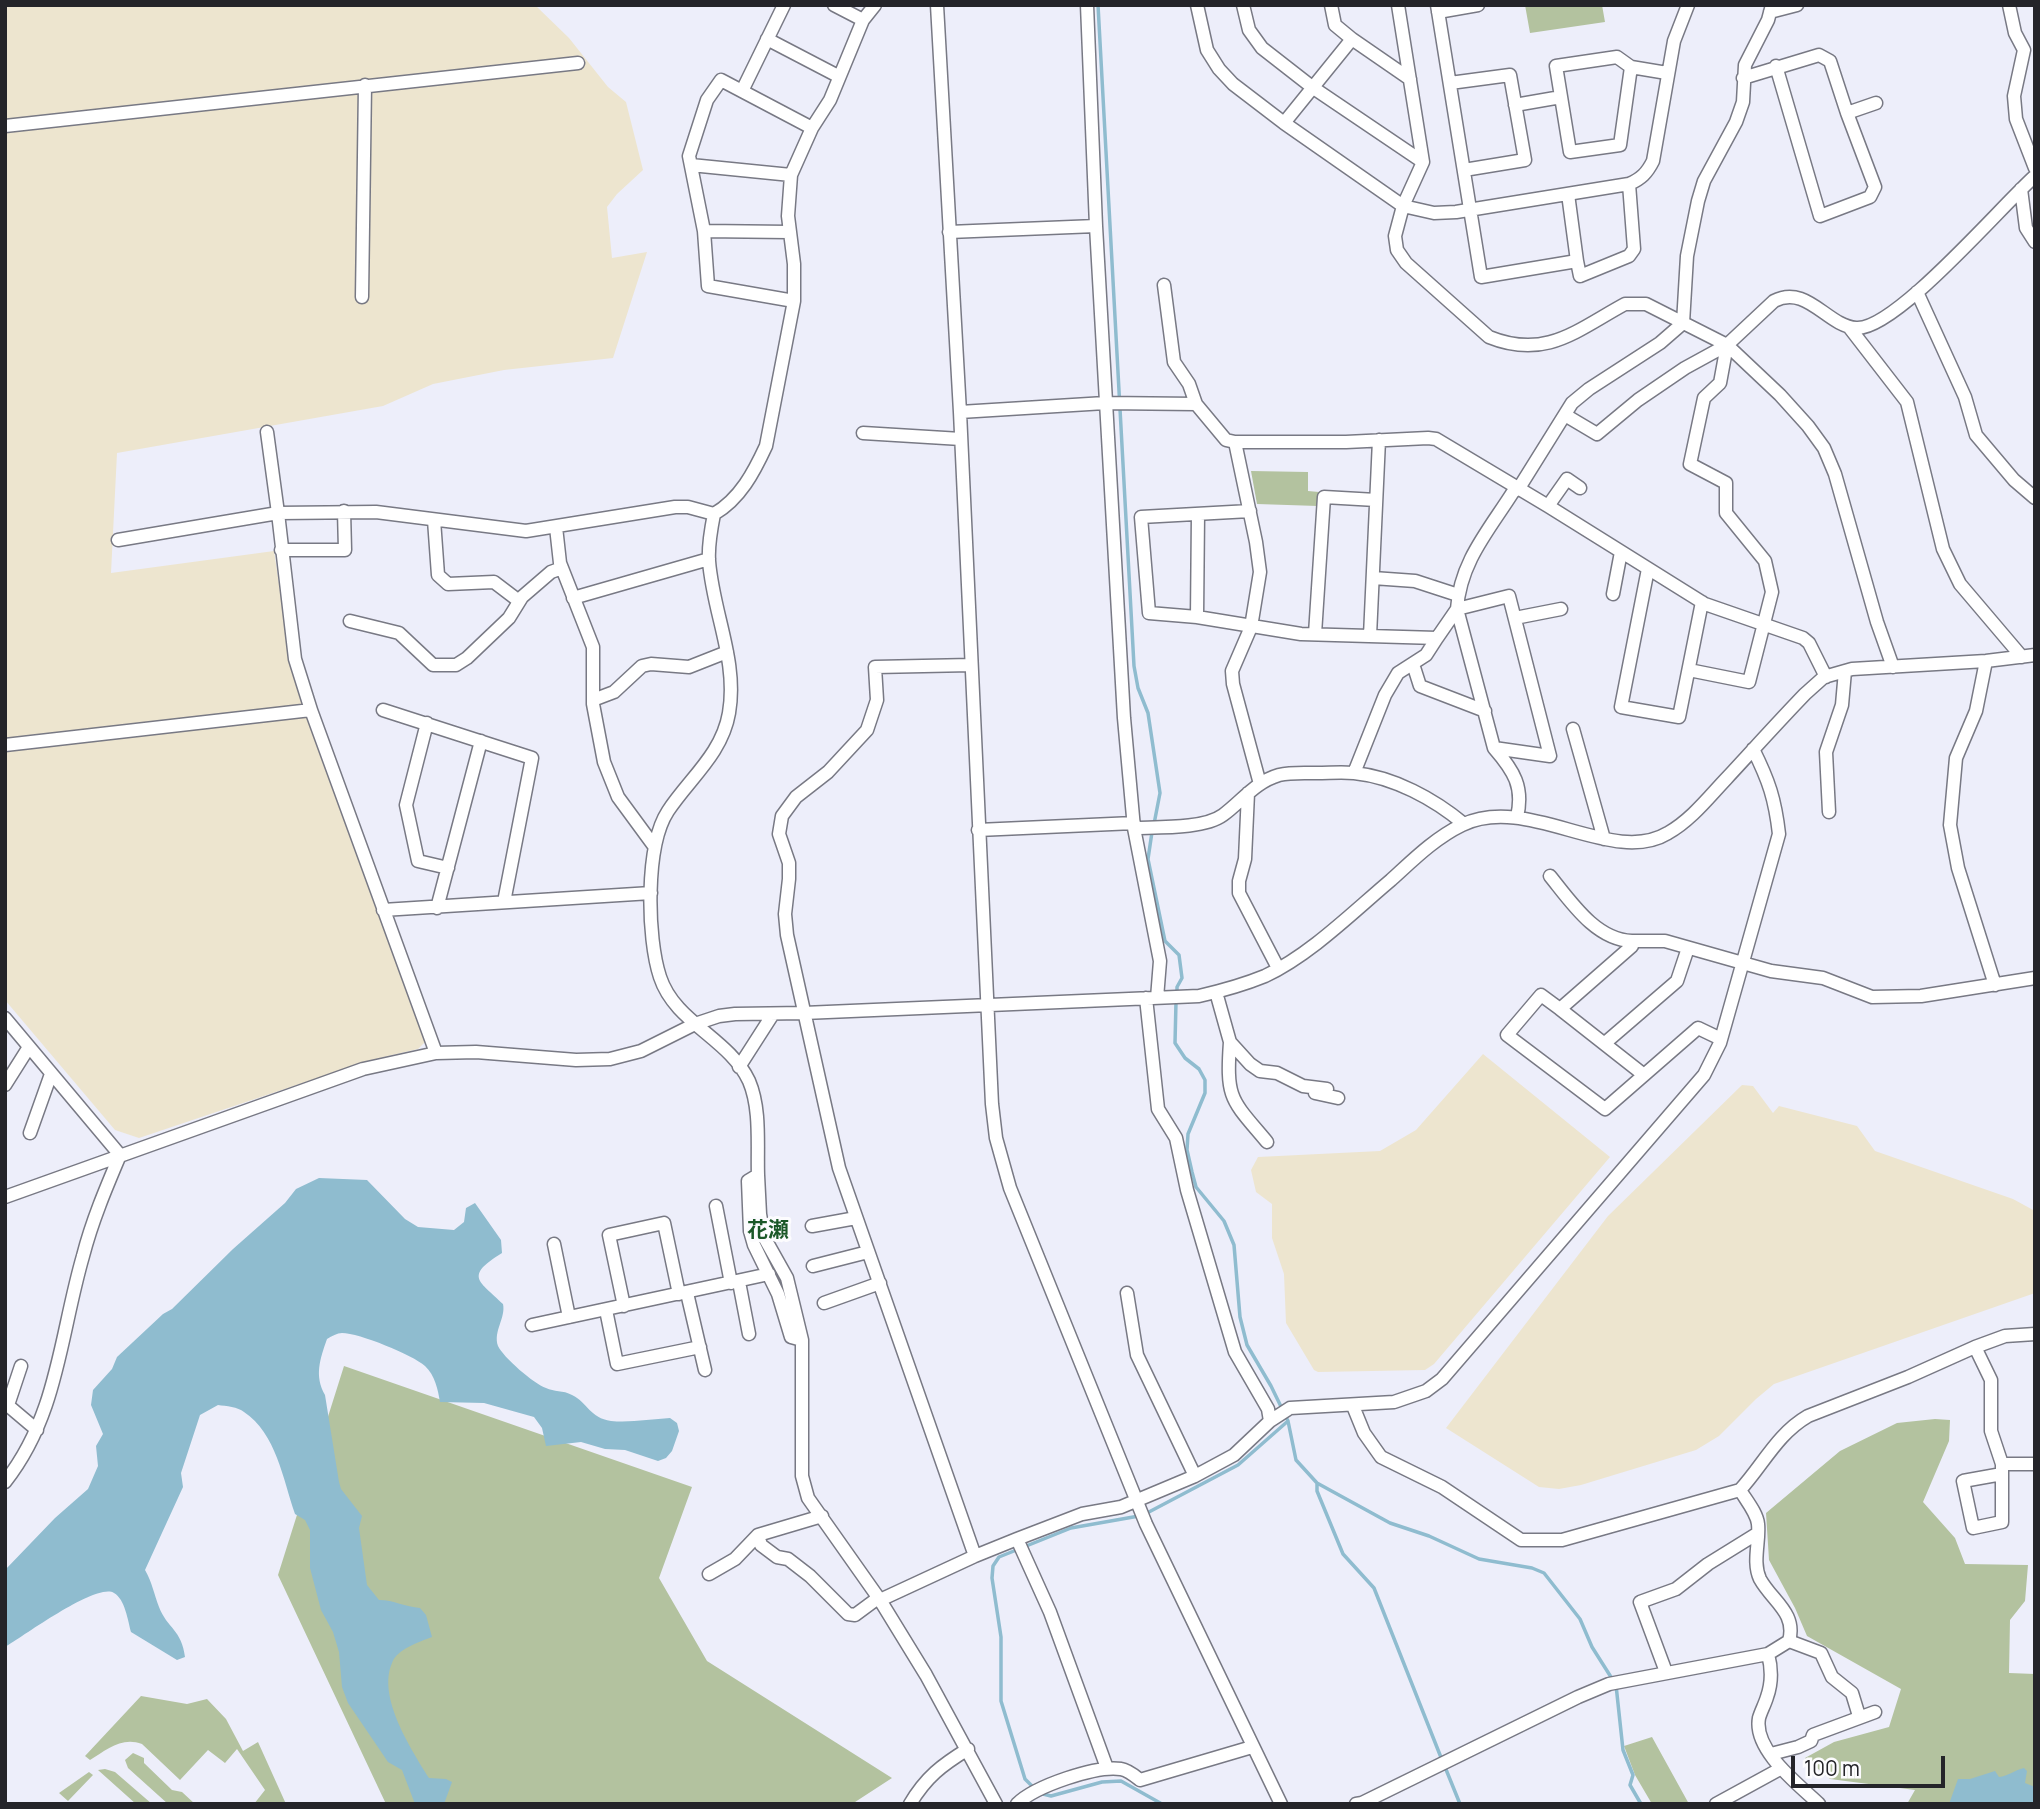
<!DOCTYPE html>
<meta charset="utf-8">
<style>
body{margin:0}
#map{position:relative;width:2040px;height:1809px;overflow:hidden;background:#edeefa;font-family:Manrope,sans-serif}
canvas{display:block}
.frame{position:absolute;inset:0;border:7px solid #242429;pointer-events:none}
.scale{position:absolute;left:1791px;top:1756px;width:154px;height:32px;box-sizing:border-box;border:4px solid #242429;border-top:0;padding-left:9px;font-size:21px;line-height:24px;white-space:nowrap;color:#242429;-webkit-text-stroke:5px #fcfcfe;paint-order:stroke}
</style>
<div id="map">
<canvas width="2040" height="1809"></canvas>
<div class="frame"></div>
<div class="scale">100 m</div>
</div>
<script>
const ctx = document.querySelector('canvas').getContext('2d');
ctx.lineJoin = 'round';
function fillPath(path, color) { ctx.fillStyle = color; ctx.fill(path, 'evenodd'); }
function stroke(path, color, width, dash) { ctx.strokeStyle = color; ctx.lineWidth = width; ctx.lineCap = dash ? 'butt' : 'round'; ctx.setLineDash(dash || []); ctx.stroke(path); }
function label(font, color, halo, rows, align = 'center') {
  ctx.font = font + ' Manrope,"Noto Sans JP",sans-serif'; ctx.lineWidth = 6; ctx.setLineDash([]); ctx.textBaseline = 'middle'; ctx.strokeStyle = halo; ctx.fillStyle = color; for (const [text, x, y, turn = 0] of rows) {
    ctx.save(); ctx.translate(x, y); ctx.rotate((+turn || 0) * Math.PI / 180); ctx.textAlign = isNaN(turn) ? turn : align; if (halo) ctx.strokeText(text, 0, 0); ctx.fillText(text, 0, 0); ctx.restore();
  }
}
const industrial = new Path2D(`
 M5,5H535L569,38L608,87L626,102L643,170L617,194L607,207L612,258L647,252L613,358L504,370L433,384L383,406L117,453L111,573L274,551L290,656L301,697L425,1042L418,1049L371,1060L139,1138L115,1130L5,1000Z
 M1483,1054L1610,1157L1434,1364L1425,1370L1318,1372L1314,1370L1286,1323L1284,1274L1272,1238V1204L1256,1192L1251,1170L1258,1157L1380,1151L1416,1130Z
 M1742,1085L1753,1086L1773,1113L1779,1106L1857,1126L1875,1151L2013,1199L2035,1211V1293L1774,1384L1756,1399L1719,1436L1696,1450L1581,1485L1559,1489L1539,1487L1446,1428L1608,1216Z`);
const green = new Path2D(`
 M1525,5H1602L1605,22L1530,33Z
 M1251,471L1308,472V491L1319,492L1318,506L1257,504Z
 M344,1366L692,1487L659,1578L707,1661L892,1778L852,1804H386L278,1575Z
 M1935,1419L1950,1420L1949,1441L1923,1502L1955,1538L1965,1564L2028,1565L2025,1601L2010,1620L2009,1673L2035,1674V1804H1907L1915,1790L1830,1779L1805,1758L1834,1742L1889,1727L1901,1689L1807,1636L1795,1608L1769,1560L1766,1513L1840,1451L1897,1423Z
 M141,1696L187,1704L207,1699L226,1719L243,1751L258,1742L286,1804H254L265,1790L237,1749L225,1763L208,1750L180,1780L142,1744C122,1736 106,1750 90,1760L85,1756Z
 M1652,1737L1689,1804H1652L1635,1775L1624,1746Z
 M133,1753L144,1758V1763L172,1790L182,1792L195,1804H168L128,1768L125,1760Z
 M105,1769L115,1772L152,1804H136L98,1770Z
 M89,1772L93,1775L68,1801L59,1793Z`);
const water = new Path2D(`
 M319,1178L367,1180L405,1219L418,1227L454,1230L464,1222L466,1208L475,1203L501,1240L502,1253C463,1277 480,1281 503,1304C506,1318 493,1331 498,1346C503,1357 534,1384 546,1388C554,1392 563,1390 572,1395C588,1403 590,1418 611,1421C630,1423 651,1419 670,1418L677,1423L679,1431L672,1451L666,1458L658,1461L625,1450L605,1449L581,1442L546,1446L542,1428L534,1417L484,1403L440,1402C438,1390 435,1375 425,1366C413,1355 359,1333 342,1333C337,1333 332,1336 327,1339C320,1359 314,1376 325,1395L339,1482L341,1489L362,1516L359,1528L367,1585L379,1600C394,1600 405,1607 420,1608L426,1615L432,1637C419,1642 397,1649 392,1663C377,1697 411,1749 429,1778L446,1779L452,1782L444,1804H415L402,1770L388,1762L348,1703L342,1687L339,1652L333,1632L321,1610L310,1568V1530L305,1520L295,1514C283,1479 276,1433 244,1412C238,1407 226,1406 218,1405L200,1415L181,1473L183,1487L145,1570C152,1582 154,1594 159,1607C167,1628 182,1630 185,1657L177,1660L131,1632C128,1621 125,1599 114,1593C97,1582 24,1636 5,1647V1570L55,1518L88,1489L98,1466L96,1446L103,1434L91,1405L93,1390L112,1369L117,1357L163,1314L172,1309L233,1249L285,1203L296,1189Z
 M2024,1768L2027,1771L2025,1783L2035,1787V1804H1949L1958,1779H1970L1995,1771L1999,1777C2008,1776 2015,1770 2024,1768Z`);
const stream = new Path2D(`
 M1098,5L1134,666L1138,688L1148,713L1160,793L1154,824
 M1152,832L1148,859L1165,941L1179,955L1182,978L1177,987V994
 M1176,1002L1175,1043L1185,1058L1199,1069L1205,1080V1093L1188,1134L1187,1150L1192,1172L1196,1187L1224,1221L1234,1245L1240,1317L1247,1345L1271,1386L1288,1421L1296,1460L1317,1483L1390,1523L1429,1536L1479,1559L1532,1568L1544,1573L1580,1619L1592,1647L1616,1685L1623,1750L1633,1775L1630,1785L1641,1804
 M1317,1483V1491L1343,1554L1374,1588L1442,1760
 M1147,1513L1238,1465L1288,1421
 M1445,1767L1460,1804
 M1034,1788L1025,1779L1001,1701V1637L992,1578L993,1566L999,1557L1071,1528L1139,1516
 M1043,1794L1051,1796L1102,1782L1121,1781L1162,1804`);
const minor = new Path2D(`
 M834,5L863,20
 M937,5L960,412L992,1104L996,1138L1010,1188L1146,1524L1281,1804
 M1087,5L1096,226L1124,718L1134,828L1160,961L1157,998
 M1197,5L1207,50L1219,69L1233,84L1284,123L1403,206L1434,213L1456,212L1629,184C1641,179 1647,173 1653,161L1674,41L1688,5
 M1243,5L1249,30L1262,48L1312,87L1423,162
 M1331,5L1335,25L1352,39
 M1398,5L1423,162L1403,206L1395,236L1397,250L1406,263L1489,337C1546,360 1577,330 1625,304H1646L1727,345L1780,395L1808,426L1824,448L1835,474L1877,622L1893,667
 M1437,5L1481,277L1577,261L1580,276L1629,256L1634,249L1629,184
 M2009,5L2015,33L2024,50L2014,96L2016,119L2035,168
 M1438,12L1478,5
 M1770,12L1797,5
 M767,39L838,76
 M1631,67L1620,145L1570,152L1556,66L1617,57L1631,67L1667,73
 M1743,78L1819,55L1830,61L1847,113L1875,187L1870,197L1820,216L1776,66
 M1450,83L1510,75L1525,160L1464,170
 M742,91L784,5
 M1515,105L1561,97
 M1847,113L1876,103
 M1284,123L1352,39L1410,79
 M5,126L578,63
 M691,165L791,175
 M2021,189L2026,228L2035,242
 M1568,194L1577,261
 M704,231L789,232
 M949,232L1096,226
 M1164,285L1174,362L1189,384L1196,404
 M1917,292L1965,397L1976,435L2014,480L2035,498
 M362,297L365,85
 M794,301L708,286L704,231L689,156L707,100L721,80L812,128
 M1849,327L1907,402L1943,549L1960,584L2022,657
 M960,412L1105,403L1196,404L1226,440L1235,442H1346L1428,438L1436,439L1548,506L1705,604L1803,638L1809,643L1826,677
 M1565,415L1597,434L1638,400L1685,368L1727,345L1774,301C1807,284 1827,326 1856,328C1895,331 2002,205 2035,176
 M863,433L961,439
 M1235,442L1256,542L1260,572L1251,627L1232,671L1233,684L1260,784
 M1548,506L1567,479L1580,488
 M1250,511L1141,517L1149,613L1197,617L1301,634L1437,638L1457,609L1494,748C1514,771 1524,787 1517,817
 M714,514C711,529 708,546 709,561C713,613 738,661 729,713C722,754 689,779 668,811C645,846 647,938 660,977C675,1023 729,1038 749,1081C761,1109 757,1145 758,1175L748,1181L750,1231L754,1245L778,1294L791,1337L802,1340V1476L808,1498L880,1600L926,1675L996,1804
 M434,520L438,575L448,584L494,582L519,601
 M556,527L560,563L593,647V704L604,762L618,797L654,846
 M118,540L278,513L267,432
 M281,550H345L344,511
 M1648,569L1621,707L1679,717L1702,602
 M1373,578L1415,581L1458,595
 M1613,594L1621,552
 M573,598L709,559
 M1197,617L1198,514
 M1515,618L1561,609
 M350,621L399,633L433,665H456L467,658L509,618L522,597L551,572L562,568
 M1315,634L1324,497L1376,500
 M1370,636L1379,440
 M1986,661L1976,711L1956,758L1950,825L1958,868L1995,985
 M1413,664L1420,686L1485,711
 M971,665L875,667L877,700L867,730L828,772L796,797L782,816L779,834L789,863V879L785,914L787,935L839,1168L975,1556
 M1689,670L1749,682L1772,592L1765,561L1726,513V483L1690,464L1704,398L1720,383L1727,345
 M593,700L614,692L642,666L651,664L689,667L727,652
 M311,710L295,659L278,513L376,512L526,531L675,507H688L714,514C740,499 754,472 766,446L794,301V264L788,216L791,175L812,128L830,100L863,20L875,5
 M383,710L532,758L504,902
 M427,723L406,805L418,861L448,868
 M1573,729L1604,839
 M5,745L311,710L436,1053
 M1494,748L1550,756L1509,596L1457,609C1460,562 1489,530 1513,492L1519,488L1572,403L1589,389L1660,343L1683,323L1687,256L1698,201L1704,181L1736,122L1743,102L1745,65L1768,20L1772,5
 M1354,773L1385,695L1398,673L1426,655L1437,638
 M1248,793L1245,859L1239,881V893L1278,968
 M1829,812L1826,752L1842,705L1845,671
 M1134,828C1158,827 1204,829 1223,815C1242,801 1255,782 1279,775C1291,772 1304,773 1317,773C1329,773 1342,772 1354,773C1394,777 1434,799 1464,824
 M978,830L1134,823
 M1550,876C1571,902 1596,940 1632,941
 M437,908L481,741
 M383,910L651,893
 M1216,992L1230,1042L1250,1064L1260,1071L1277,1073L1303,1086L1327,1089
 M1146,998L1158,1109L1176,1138L1187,1190L1235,1352L1268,1409L1270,1421
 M1560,1009L1644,1075
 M5,1018L120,1155
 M1721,1039L1698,1028L1605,1109L1507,1035L1541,995L1560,1009L1632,946V941H1665L1771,971L1823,978L1872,997L1921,996L2035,978
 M1230,1042C1226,1100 1231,1099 1267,1142
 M1605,1043L1677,981L1688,948
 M739,1067L773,1014
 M5,1085L29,1047
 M1315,1093L1338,1098
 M30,1133L51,1074
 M758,1175L760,1214L764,1237L787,1278L802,1340
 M5,1197L363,1069L436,1053L476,1052L576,1060L610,1059L641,1051L695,1024L719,1016L735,1014L804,1013L1199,996C1221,991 1243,985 1265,976C1310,955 1353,912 1391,880C1413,860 1435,838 1462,825C1528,793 1612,867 1668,833C1691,820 1708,798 1726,779C1752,751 1778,722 1805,694L1824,677L1852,669L1986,661L2035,655
 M716,1206L731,1283
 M812,1226L856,1218
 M554,1244L569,1317
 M813,1266L868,1252
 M739,1282L749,1334
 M687,1293L705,1370
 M1127,1293L1137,1355L1195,1476
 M824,1303L880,1283
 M624,1306L609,1235L664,1223L679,1294
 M606,1310L617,1364L700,1347
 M532,1325L769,1274
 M1975,1347L1991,1380V1431L2002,1464V1522L1973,1528L1963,1481L2002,1474
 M5,1403L37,1430
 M8,1405L21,1366
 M1353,1406L1364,1433L1381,1457L1442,1487L1521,1540H1562L1740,1490C1763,1465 1777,1434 1808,1416L1908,1377L1975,1347L2005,1336L2035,1334
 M2002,1464H2035
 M5,1482C58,1415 60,1335 83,1256C92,1221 106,1188 120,1155
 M822,1516L758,1535L761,1545L777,1557L788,1559L810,1576L848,1614L855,1615L878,1598
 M1017,1539L1050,1612L1107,1768
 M709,1574L735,1559L758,1535
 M880,1600L975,1556L1017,1539L1082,1514L1121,1507L1195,1476L1234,1455L1270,1421L1290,1408L1394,1402L1426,1391L1442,1379L1704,1075L1720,1043L1779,834C1775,799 1769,781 1753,749
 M1789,1641L1821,1653L1832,1677L1852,1693L1859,1716
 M1768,1654C1772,1669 1772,1683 1767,1697C1765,1704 1761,1711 1759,1718C1753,1750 1798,1784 1819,1804
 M1666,1672L1640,1602L1676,1589L1708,1564L1758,1533
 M1771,1754L1798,1747L1811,1741L1813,1735L1875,1712
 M910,1804C926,1777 942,1765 968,1749
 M1017,1804C1035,1786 1097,1765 1121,1769C1128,1770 1135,1776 1140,1780L1252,1747
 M1356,1804L1362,1803L1578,1697L1609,1684L1768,1654L1789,1641C1797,1613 1772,1601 1760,1579C1752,1562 1760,1541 1758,1524C1757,1513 1746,1500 1740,1490
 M1716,1804L1780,1769`);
const quarterNames = [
 ["花瀬",768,1231]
];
fillPath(industrial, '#ede5cf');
fillPath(green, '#b3c29f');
fillPath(water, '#8fbccf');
stroke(stream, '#8fbccf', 3.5);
stroke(minor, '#787984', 15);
stroke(minor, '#fff', 12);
label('bold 21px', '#1b5828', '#fcfcfe', quarterNames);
</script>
